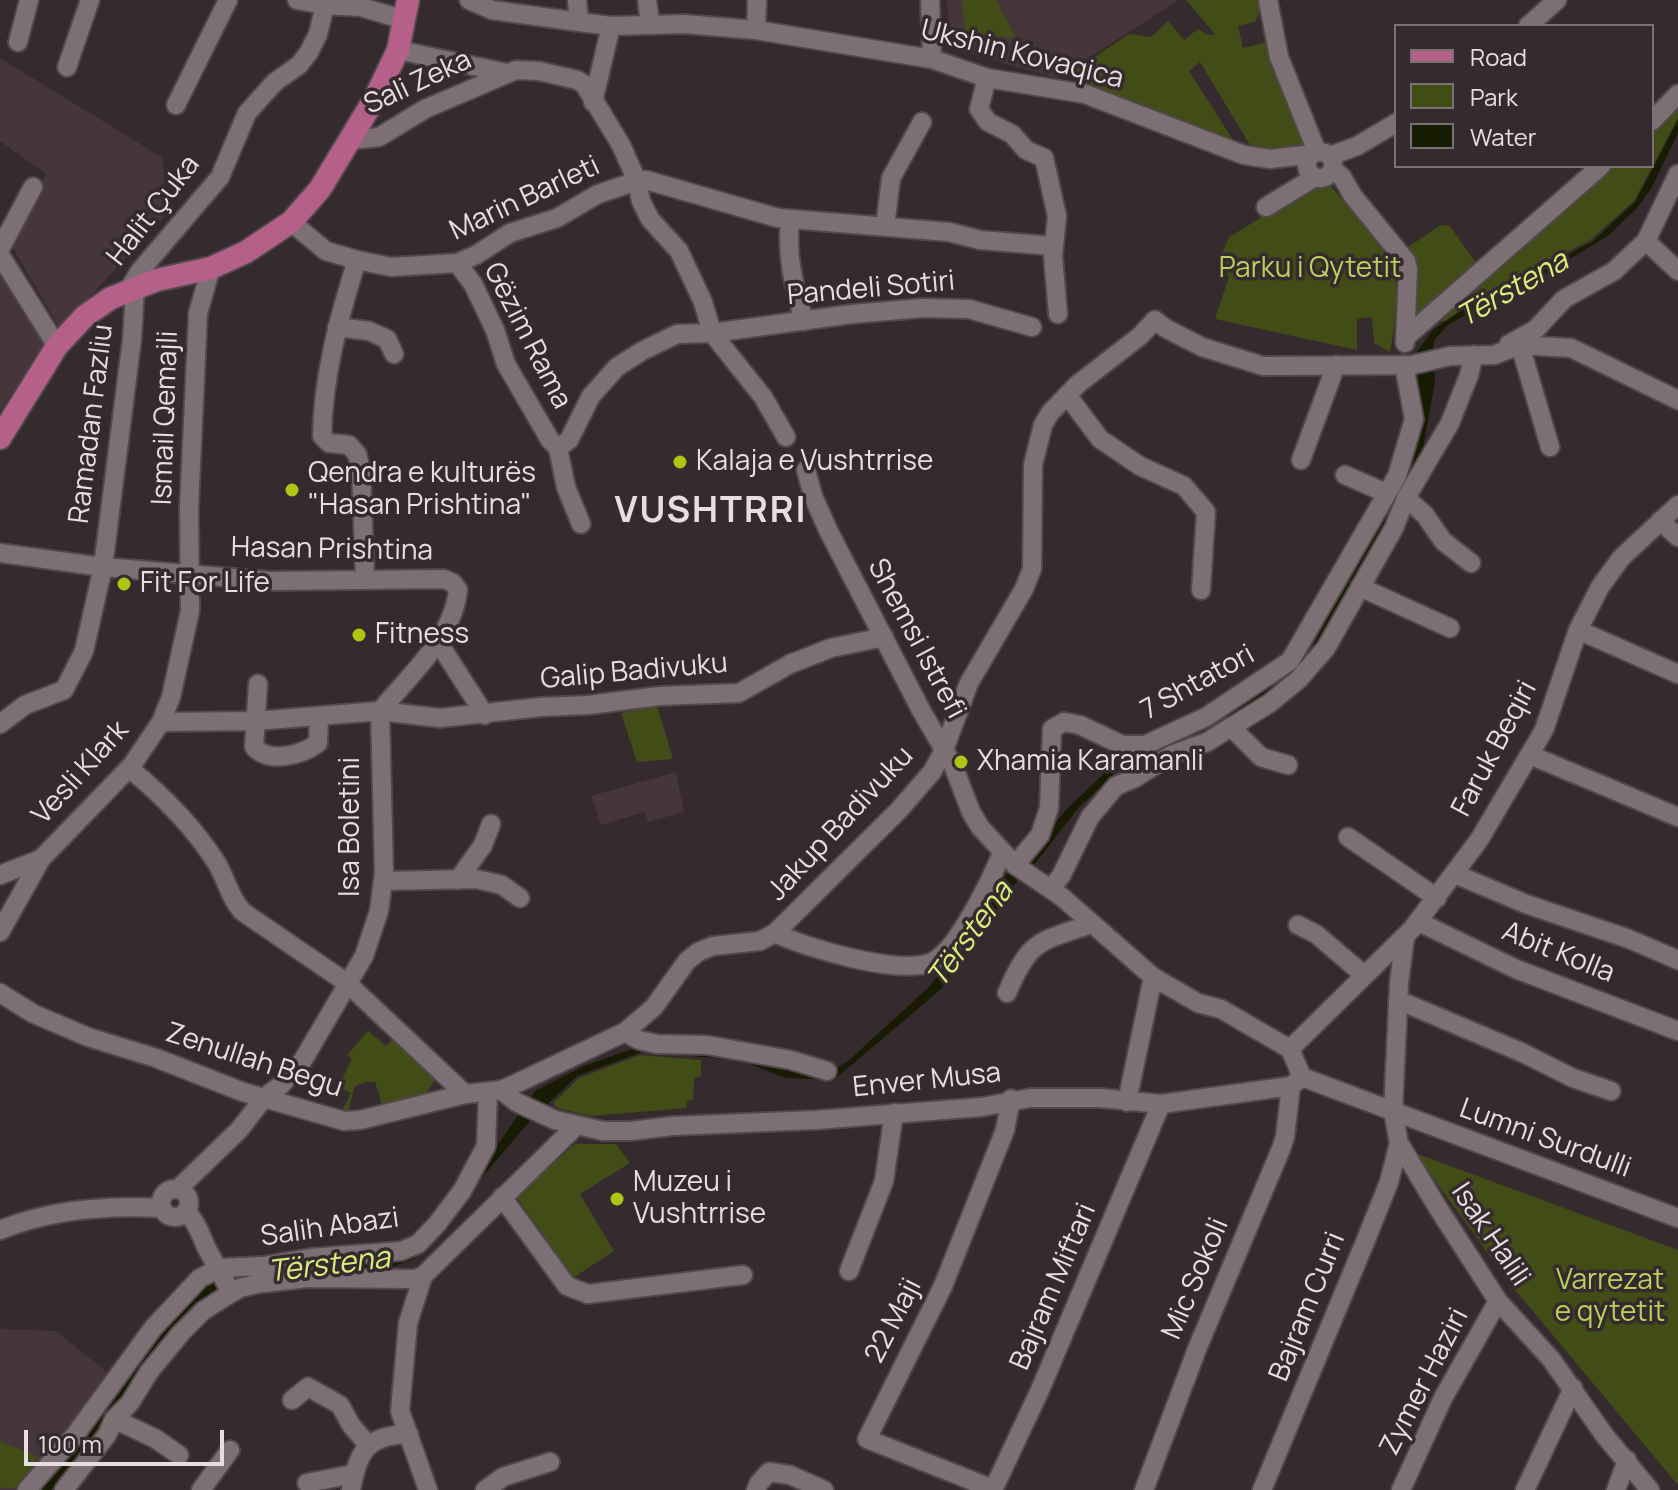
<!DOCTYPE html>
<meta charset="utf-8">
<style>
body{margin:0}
#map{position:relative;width:1678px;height:1490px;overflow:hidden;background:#352a2e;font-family:Manrope,sans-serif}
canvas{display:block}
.legend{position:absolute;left:1394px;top:24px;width:260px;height:144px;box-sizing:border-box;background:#352a2e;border:2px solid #7c7276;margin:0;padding:10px 14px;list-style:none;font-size:24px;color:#e6dee1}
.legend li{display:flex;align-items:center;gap:16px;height:40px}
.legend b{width:40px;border:2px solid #7c7276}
.scale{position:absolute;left:24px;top:1430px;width:200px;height:36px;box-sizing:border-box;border:4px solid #e6dee1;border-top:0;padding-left:10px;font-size:24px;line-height:28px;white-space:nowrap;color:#e6dee1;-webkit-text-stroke:6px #352a2e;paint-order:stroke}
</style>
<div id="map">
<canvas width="1678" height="1490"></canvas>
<ul class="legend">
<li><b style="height:10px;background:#b56089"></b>Road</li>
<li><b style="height:22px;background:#424c16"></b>Park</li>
<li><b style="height:22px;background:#161b01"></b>Water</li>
</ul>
<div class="scale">100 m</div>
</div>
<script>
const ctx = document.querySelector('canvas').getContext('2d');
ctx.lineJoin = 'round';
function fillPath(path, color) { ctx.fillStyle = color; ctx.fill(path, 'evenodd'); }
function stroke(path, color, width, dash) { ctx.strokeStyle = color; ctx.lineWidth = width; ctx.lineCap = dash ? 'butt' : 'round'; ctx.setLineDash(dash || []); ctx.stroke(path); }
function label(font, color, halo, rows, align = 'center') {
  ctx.font = font + ' Manrope,sans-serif'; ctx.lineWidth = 7; ctx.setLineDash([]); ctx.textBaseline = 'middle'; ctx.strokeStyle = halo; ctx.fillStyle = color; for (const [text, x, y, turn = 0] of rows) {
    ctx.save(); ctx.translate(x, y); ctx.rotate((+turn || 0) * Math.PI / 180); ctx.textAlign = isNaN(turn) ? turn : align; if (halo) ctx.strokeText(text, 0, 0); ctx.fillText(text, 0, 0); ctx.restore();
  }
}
const built = new Path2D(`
 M947,0H1179L1057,78L950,48Z
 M0,58L163,158L166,214L60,329L13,248L46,174L0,141Z
 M0,273L45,344L0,411Z
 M676,772L684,812L648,822L645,812L601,825L591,796Z
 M0,1329L56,1331L117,1380L30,1490H0Z`);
const green = new Path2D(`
 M962,0H996L1016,38L965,33Z
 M1186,0H1260L1261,9L1255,22L1238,26L1243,48L1267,42L1270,64L1306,148L1302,157L1253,150L1200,62L1189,71L1233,140L1156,115L1069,74L1129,34L1151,37L1168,21L1184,40L1198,29L1208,35L1215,34Z
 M1678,95V118L1634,201L1589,241L1490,292L1443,322L1437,315L1604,166H1652V122Z
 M1325,179C1346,205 1376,235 1391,264C1401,285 1394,330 1390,352L1374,343L1372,317L1357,319V350L1215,319L1229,277L1218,262L1229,237Z
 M1441,225L1450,226L1481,270L1416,317L1415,270L1402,251Z
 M657,706L673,759L637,762L621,713Z
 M368,1031L386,1046L397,1034L432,1070L435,1080L422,1098L383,1107L375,1082H367L355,1086L348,1111L343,1109L351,1093L338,1087L352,1059L347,1055Z
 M640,1055L701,1060V1076L694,1079L693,1100L687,1101L686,1108L590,1116L557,1108L553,1103L579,1078Z
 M575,1144H616L630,1163L580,1194L614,1251L573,1278L516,1196Z
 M1415,1153L1678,1250V1485L1511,1285Z
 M0,1441L37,1456L22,1490L0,1487Z`);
const water = new Path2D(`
 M1678,120V133L1652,187L1638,207L1609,235L1549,272L1497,296L1447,326L1435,339L1433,347L1435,381L1423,448L1407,484L1320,647L1284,681L1238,713L1127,762L1079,807L1034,865L1018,879L941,989L834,1080L786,1078L739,1060L642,1052L577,1076L528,1123L472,1189L436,1239L414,1259L388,1268L331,1270L219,1287L183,1317L65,1476L51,1490H35L181,1305L208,1281L229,1272L403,1256L441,1226L535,1091L584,1066L635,1048L674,1046L826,1074L847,1062L929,987L970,932L1006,875L1071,805L1117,761L1283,675L1312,648L1415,436L1416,353L1433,330L1472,303L1592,242L1636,201Z`);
const minor = new Path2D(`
 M297,0L325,5L361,7L405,20
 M469,0L492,10L579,22L611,26L684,24L756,30L932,59L987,78L1085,94L1244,155L1270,159L1313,154
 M577,0L579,22
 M647,0L650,24
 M930,0L932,59
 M1268,0L1279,57L1317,152
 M1528,26L1557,0
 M756,30L757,0
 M18,42L29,0
 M398,50L507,73
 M67,67L90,0
 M987,78L979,109L988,122L1012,134L1026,150L1044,158L1057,216L1053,256L1058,314
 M593,102L611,26
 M176,105L228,0
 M1652,121L1678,94
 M351,140L379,137L425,109L516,70L539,71L577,80L584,84L621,145L637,181L641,201L650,219L679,251L703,302L712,333L763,397L786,437
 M1307 165a13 13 0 1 1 26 0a13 13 0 1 1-26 0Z
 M1330,156L1357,146L1396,123
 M1333,169L1342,177L1353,196L1406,261L1408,269L1405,343
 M1266,207L1315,177
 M790,219C786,258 794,284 804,321
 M291,222L326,251L357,260L391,267L457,263L476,255L510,233L557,218L598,194L637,181L646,180L778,218L949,232L980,240L1053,246
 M885,227L891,178L922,122
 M1646,241L1678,271
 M0,249L33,187
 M0,255L57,346
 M357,260C339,317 323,376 322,436L329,443L349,445L357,454L361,470L365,579
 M457,263L473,284L495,330L506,364L550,440L558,448L566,487L581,524
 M127,292L140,271L220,177L247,113L275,82L299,65L309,52L318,34L325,5
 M337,327L369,331L387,339L394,354
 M1406,337L1601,166
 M1509,344L1536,329L1564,299L1614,271L1646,241L1678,174
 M1520,345L1550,447
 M1067,395L1100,439L1140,466L1184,486L1206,512L1201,590
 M558,448L569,440L591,396L617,367L642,351L677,334L712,333L852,314L923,308L969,309L1032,327
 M1301,460L1336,365
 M806,470L813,496L828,530L922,712L953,765L971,812L980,827L1015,865L1062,897L1153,977L1198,1003L1221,1009L1290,1049L1302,1077L1678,1218
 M1345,475L1386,493
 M1406,498L1425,515L1443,541L1471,563
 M1660,521L1678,537
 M0,553L103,567L271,581L444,579L453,583L458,590C453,638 409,676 380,711
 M1360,587L1450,628
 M1578,630L1678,674
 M438,642L485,715
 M258,684L254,747C269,764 302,755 318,743L319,718
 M161,722L255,721L380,711L440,718L541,707L588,705L660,696L739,693L790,664L831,648L884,637
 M0,724L25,705L64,690L84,651L103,567L132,339L135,289
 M1231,727L1261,757L1288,765
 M1530,755L1678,817
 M129,768C162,795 193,826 216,862C226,878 230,899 243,912L347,983L465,1094
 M1348,837L1437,898
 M1015,865L1040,835L1049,808L1052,729L1064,722L1080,725L1122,745H1145L1206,717L1290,661L1397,476L1414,419L1404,365
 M1455,874L1526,904L1629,939L1678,960
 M0,875L41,859
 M458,880L483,845L491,824
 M383,881L476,879L502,885L520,898
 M1051,888L1061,876L1090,817L1116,786L1135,778L1171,755L1207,742L1270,703L1299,679L1326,648L1394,528L1406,498L1450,423L1469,375L1474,355
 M1419,922L1516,969L1678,1031
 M1298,925L1316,934L1364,975
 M0,932L41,859L132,765L161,722L171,697L190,611L189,508L198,313L211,268
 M775,933C806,948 900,976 932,962C958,950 991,879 1002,853
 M1405,937L1399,983L1393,1112L1399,1143L1438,1208L1498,1301L1551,1359L1605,1436L1650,1490
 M0,993L34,1014L88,1037L156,1058L243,1092L344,1121L360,1120L465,1094L501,1090L515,1084L625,1032L654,1007L687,961L698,952L713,946L760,941L775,933L899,810L932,772L944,750L969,683L1024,589L1032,569L1033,465L1043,425L1050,413L1078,384L1140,336L1155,320L1165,328L1202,347L1263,366L1412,365L1450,356L1494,355L1520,345L1571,348L1678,400
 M1007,993C1030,939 1039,942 1091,924
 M1398,1000L1523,1053L1573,1078L1611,1091
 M625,1032L639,1040L657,1044L707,1045L791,1060L827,1071
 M1290,1049L1412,929L1479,840L1544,730L1578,630L1600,587L1621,558L1678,505
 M501,1090L516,1102L555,1120L603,1131H631L672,1126L816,1120L982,1107L1030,1098H1100L1161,1104L1291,1086L1302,1077
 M1127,1102L1153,977
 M161 1203a14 14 0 1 1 28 0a14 14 0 1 1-28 0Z
 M180,1190V1187L239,1130L264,1098L281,1085L303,1060L364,956L379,911L384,873L380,711
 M502,1197L567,1286L588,1294L743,1275
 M187,1212C200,1226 202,1242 212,1258C218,1270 225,1280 231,1293
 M0,1230C51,1209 107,1205 162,1208
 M849,1271L884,1181L894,1113
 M292,1400L308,1387L340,1405L351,1425L369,1446
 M114,1419L156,1439L179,1455
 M307,1483L354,1474
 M993,1489L867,1439L943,1286L1005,1130L1011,1099
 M27,1490L75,1435L153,1328L200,1278L220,1268L263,1266L310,1258L401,1251L418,1244L437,1224L462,1191L486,1146L488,1093
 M64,1490L107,1435L114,1419L130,1403L149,1372L181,1333L203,1311L223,1298L240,1288L256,1284L307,1278L415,1279L423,1276
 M201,1490L230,1450
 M351,1490C358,1451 367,1435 409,1434
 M428,1490L400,1411L408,1323L423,1276L576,1126
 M485,1490L503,1477L550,1462
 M756,1490L759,1483L769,1472L790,1475L824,1490
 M993,1490L1040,1390L1161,1104
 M1144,1490L1197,1349L1281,1149L1285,1137L1291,1086
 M1262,1490L1365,1242L1389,1182L1399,1143
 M1401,1490L1443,1398L1498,1301
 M1525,1490L1573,1388
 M1616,1490L1627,1460`);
const major = new Path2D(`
 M0,438L57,346L85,316L111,298L157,280L211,268L246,252L291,222L320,189L375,98L398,50L408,0`);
const markers = [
 [680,462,8,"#acc611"],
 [292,490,8,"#acc611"],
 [124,584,8,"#acc611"],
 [359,635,8,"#acc611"],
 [961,762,8,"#acc611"],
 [617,1199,8,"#acc611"]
];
const streetNames = [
 ["Ukshin Kovaqica",1022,55,14],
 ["Sali Zeka",418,83,-25],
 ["Marin Barleti",525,199,-25],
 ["Halit Çuka",154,211,-52],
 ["Pandeli Sotiri",871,289,-5],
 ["Gëzim Rama",527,336,63],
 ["Ismail Qemajli",166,418,-88],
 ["Ramadan Fazliu",92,424,-83],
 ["Hasan Prishtina",332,550,1],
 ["Shemsi Istrefi",916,639,62],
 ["Galip Badivuku",634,672,-5],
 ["7 Shtatori",1198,683,-29],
 ["Faruk Beqiri",1495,749,-62],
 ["Vesli Klark",81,773,-48],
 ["Jakup Badivuku",841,824,-47],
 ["Isa Boletini",351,827,-90],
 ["Abit Kolla",1558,953,22],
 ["Zenullah Begu",254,1061,18],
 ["Enver Musa",927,1081,-6],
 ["Lumni Surdulli",1545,1139,20],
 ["Salih Abazi",330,1228,-8],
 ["Isak Halili",1490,1235,56],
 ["Mic Sokoli",1196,1279,-67],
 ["Bajram Miftari",1054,1287,-67],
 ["Bajram Curri",1308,1307,-68],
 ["22 Maji",894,1321,-63],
 ["Zymer Haziri",1425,1382,-63]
];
const parkNames = [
 ["Parku i Qytetit",1310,269],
 ["Varrezat",1610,1281],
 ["e qytetit",1610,1313]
];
const poiNames = [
 ["Kalaja e Vushtrrise",696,462],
 ["Qendra e kulturës",308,474],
 ["\"Hasan Prishtina\"",308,506],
 ["Fit For Life",140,584],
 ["Fitness",375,635],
 ["Xhamia Karamanli",977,762],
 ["Muzeu i",633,1183],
 ["Vushtrrise",633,1215]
];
const waterNames = [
 ["Tërstena",1513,290,-30],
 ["Tërstena",971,935,-54],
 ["Tërstena",329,1266,-7]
];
const districtNames = [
 ["VUSHTRRI",711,512]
];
fillPath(built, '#46353b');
fillPath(green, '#424c16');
fillPath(water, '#161b01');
stroke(minor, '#51484c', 22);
stroke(major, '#51484c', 26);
stroke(minor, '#7d7075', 18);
stroke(major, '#b56089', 22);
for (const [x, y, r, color] of markers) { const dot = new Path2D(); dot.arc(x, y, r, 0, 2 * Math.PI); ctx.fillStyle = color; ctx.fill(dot); stroke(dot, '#352a2e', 3); }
label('28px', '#e6dee1', '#352a2e', streetNames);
label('28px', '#bad15b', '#352a2e', parkNames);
label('28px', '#e6dee1', '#352a2e', poiNames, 'left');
label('italic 30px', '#d8f07a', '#352a2e', waterNames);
ctx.letterSpacing = '2px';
label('bold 36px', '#e6dee1', '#352a2e', districtNames);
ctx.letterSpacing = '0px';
</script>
